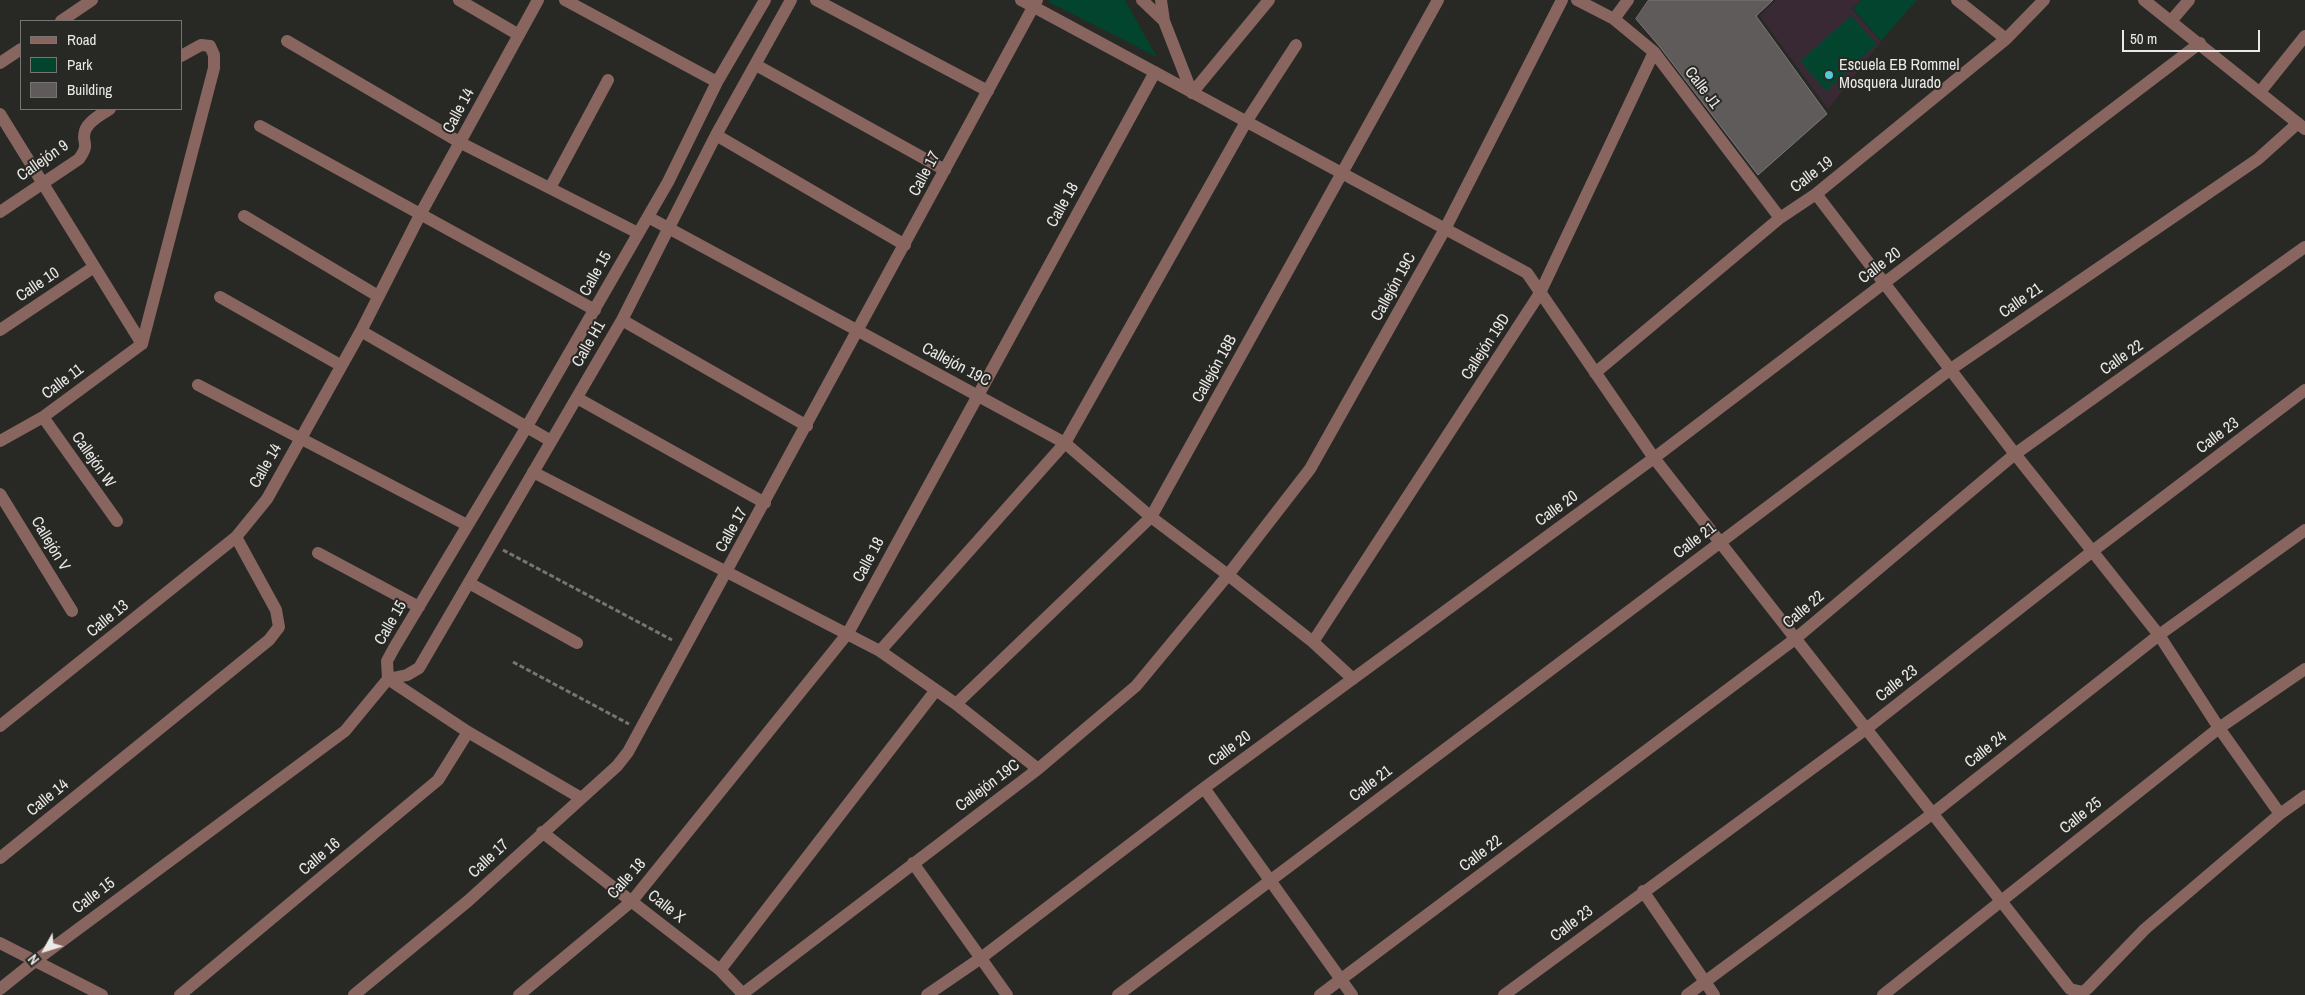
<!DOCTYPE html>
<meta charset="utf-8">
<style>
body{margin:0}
#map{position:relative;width:2305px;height:995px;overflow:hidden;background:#282825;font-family:"Archivo Narrow",sans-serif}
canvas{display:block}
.legend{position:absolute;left:20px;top:20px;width:162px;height:90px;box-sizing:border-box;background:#282825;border:1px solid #767573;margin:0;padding:6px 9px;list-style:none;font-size:15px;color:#eae9e7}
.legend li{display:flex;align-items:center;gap:10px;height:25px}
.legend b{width:25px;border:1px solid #767573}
.north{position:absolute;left:20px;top:925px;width:50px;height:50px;-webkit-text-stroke:4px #282825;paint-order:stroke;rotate:231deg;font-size:14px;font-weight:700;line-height:20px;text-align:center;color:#eae9e7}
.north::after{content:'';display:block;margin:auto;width:18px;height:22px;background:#eae9e7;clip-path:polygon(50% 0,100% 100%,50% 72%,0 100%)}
.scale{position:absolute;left:2122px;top:30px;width:138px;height:22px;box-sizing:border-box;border:2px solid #eae9e7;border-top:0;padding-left:6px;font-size:15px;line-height:18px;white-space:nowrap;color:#eae9e7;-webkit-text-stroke:4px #282825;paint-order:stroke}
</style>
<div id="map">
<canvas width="2305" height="995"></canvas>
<ul class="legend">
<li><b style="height:6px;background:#88655e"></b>Road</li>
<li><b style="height:14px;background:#03442e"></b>Park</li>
<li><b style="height:14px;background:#5f5b5a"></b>Building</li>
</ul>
<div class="north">N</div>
<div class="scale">50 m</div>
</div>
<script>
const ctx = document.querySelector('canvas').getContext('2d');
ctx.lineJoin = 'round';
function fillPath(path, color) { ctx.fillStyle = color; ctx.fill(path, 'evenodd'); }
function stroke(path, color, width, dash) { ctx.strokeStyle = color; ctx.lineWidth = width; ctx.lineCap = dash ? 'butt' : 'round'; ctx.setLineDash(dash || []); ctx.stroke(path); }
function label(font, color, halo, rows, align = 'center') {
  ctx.font = font + ' "Archivo Narrow",sans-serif'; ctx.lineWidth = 4; ctx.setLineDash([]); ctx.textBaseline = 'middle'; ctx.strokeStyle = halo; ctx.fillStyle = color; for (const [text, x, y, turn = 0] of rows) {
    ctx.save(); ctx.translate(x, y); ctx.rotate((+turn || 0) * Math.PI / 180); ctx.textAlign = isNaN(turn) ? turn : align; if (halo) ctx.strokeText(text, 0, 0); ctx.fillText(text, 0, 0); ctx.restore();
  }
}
const education = new Path2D(`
 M1776,0H1861L1852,9L1881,42L1828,109L1760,16Z`);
const green = new Path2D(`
 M1050,0H1125L1157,57L1049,2Z
 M1862,0H1917L1881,41L1853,9Z
 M1851,16L1877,44L1826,91L1800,61Z`);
const building = new Path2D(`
 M1649,0H1773L1756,16L1827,114L1758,175L1660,47L1636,19Z`);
const path = new Path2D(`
 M503,550L672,640
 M513,662L629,724`);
const minor = new Path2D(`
 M459,0L519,35
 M565,0L717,82
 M816,0L988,91
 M1021,0L1527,273L1654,458L2070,989L2083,992L2088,988L2145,929L2280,814L2305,796
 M1142,0L1164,21
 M1161,0L1164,21L1192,93L1269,0
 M1577,0L1614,19L1654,52L1780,218
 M1957,0L2006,39
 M2144,0L2305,129
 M1614,19L1628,0
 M61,21L92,0
 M2171,21L2189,0
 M287,41L461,143L638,233
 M0,63L21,49
 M756,65L945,170
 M2260,92L2305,36
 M0,114L142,344
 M260,126L595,310
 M716,135L905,245
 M550,188L608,80
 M1816,194L2015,454L2159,635L2219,728L2280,814
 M0,212L79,159C91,142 81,144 85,131C88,121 102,114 110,109
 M244,216L378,296
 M648,217L1065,443L1151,517L1228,575L1310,469L1445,229L1562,0
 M220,297L340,365
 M622,320L807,426
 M0,330L94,267
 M361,331L551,441
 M142,344L214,68V55L210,46L201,45L181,56
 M1595,373L1780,218L1816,194L2006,39L2044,0
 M198,385L467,525
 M577,398L765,503
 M43,417L117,521
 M0,441L43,417L142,344
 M533,472L880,651L956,704L1038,769
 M0,494L72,611
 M318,553L419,607
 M469,583L577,643
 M1313,642L1540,293L1654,52
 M880,651L1065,443L1246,122L1296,45
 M388,679L407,675L419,668L622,320L716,135L791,0
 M388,679L468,732L581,798
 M956,704L1151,517L1438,0
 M0,726L236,537L267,499L361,331L421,213L538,0
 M1204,788L1352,995
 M542,832L720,970L743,994
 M0,858L269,640L279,627L276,610L236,537
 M913,863L1007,995
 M1643,891L1714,995
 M0,943L102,995
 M720,970L936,690
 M0,989L35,961L345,731L388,679L387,661L394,648L526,428L668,182L717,82L765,0
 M180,995L438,780L468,732
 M354,995L468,901L617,766L628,752L1037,0
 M519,995L632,901L848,633L1155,72
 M741,995L1038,769L1136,686L1228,575L1313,642L1353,679
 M927,995L981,958L1204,788L1654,458L2200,43
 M1118,995L1951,369L2258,159L2298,123
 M1320,995L1795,639L2015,454L2305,247
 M1504,995L1866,729L2094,550L2305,390
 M1687,995L1932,814L2159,635L2305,530
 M1883,995L2219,728L2305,669`);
const markers = [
 [1829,75,5,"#52cbd7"]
];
const poiNames = [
 ["Escuela EB Rommel",1839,66],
 ["Mosquera Jurado",1839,84]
];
const streetNames = [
 ["Calle J1",1702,88,53],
 ["Calle 14",459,111,-62],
 ["Callejón 9",43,161,-35],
 ["Calle 17",925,174,-62],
 ["Calle 19",1812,175,-37],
 ["Calle 18",1063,205,-61],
 ["Calle 20",1880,266,-37],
 ["Calle 15",596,274,-61],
 ["Calle 10",38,285,-34],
 ["Callejón 19C",1394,287,-61],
 ["Calle 21",2021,301,-35],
 ["Calle H1",589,344,-60],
 ["Callejón 19D",1486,347,-57],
 ["Calle 22",2122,358,-35],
 ["Callejón 19C",956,365,28],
 ["Callejón 18B",1215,369,-61],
 ["Calle 11",63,382,-37],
 ["Calle 23",2218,436,-37],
 ["Callejón W",93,460,55],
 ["Calle 14",266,466,-60],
 ["Calle 20",1557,509,-36],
 ["Calle 17",732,530,-61],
 ["Calle 21",1695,541,-37],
 ["Callejón V",50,544,59],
 ["Calle 18",869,560,-62],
 ["Calle 22",1804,610,-40],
 ["Calle 13",108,619,-39],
 ["Calle 15",391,623,-60],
 ["Calle 23",1897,684,-38],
 ["Calle 20",1230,749,-36],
 ["Calle 24",1986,750,-38],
 ["Calle 21",1371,784,-37],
 ["Callejón 19C",988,786,-37],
 ["Calle 14",48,798,-39],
 ["Calle 25",2081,816,-38],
 ["Calle 22",1481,854,-37],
 ["Calle 16",320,857,-40],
 ["Calle 17",489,859,-43],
 ["Calle 18",627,879,-48],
 ["Calle 15",94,896,-37],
 ["Calle X",666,907,38],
 ["Calle 23",1572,924,-37]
];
fillPath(education, '#392934');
fillPath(green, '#03442e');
fillPath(building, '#5f5b5a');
stroke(building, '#7c7878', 1);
stroke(path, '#767573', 3, [5, 2.5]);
stroke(minor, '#88655e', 12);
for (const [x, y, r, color] of markers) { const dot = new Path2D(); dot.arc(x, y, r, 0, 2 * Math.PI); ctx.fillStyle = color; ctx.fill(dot); stroke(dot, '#282825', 2); }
label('16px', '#eae9e7', '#282825', poiNames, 'left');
label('16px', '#eae9e7', '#282825', streetNames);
</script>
